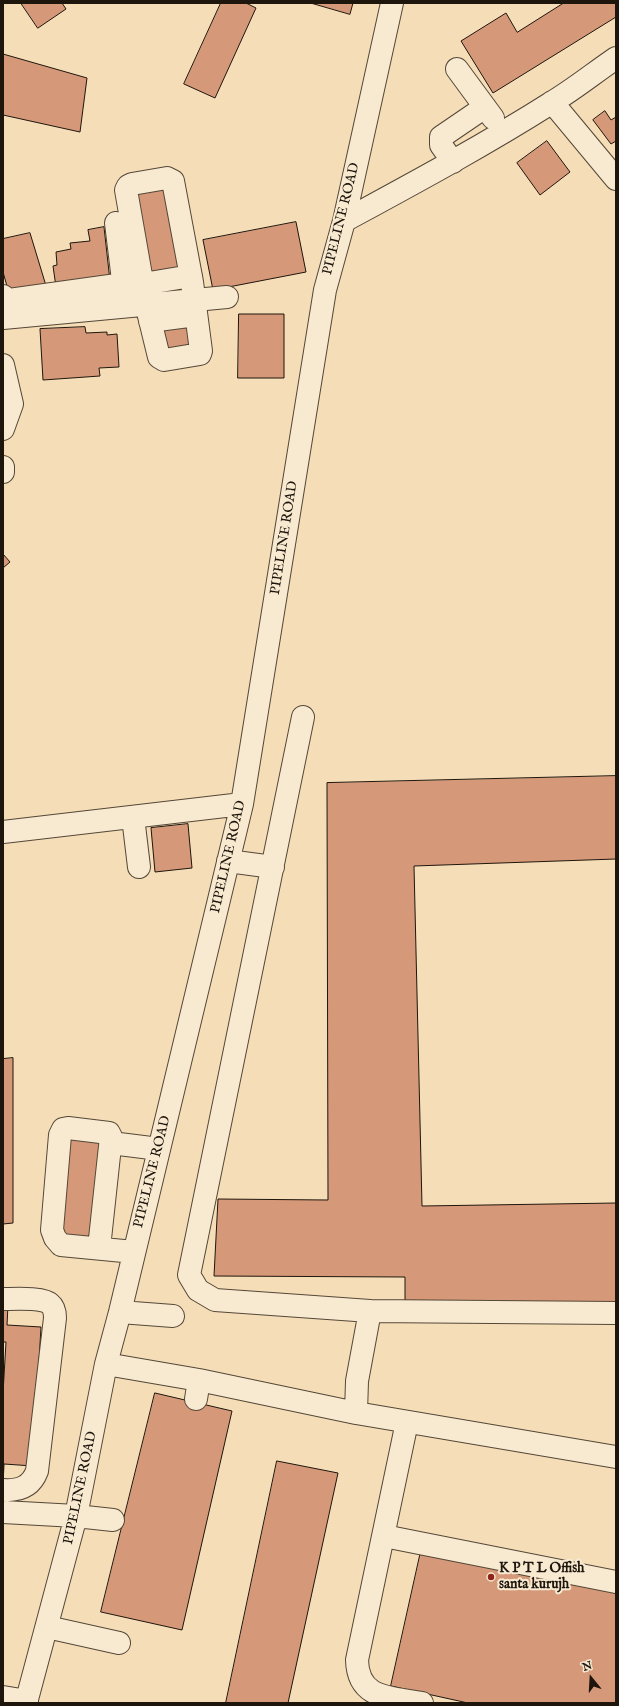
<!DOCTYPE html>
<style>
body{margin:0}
#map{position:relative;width:619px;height:1706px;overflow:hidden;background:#f5ddb8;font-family:"IM FELL English",serif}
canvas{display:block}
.frame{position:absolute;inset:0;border:4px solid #1e160c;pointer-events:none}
.north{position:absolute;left:571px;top:1658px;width:40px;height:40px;-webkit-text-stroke:3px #f8e9d1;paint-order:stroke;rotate:342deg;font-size:11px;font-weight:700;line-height:16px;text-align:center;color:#1e160c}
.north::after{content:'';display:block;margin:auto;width:14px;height:18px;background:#1e160c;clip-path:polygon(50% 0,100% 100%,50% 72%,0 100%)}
</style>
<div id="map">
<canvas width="619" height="1706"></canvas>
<div class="frame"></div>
<div class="north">N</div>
</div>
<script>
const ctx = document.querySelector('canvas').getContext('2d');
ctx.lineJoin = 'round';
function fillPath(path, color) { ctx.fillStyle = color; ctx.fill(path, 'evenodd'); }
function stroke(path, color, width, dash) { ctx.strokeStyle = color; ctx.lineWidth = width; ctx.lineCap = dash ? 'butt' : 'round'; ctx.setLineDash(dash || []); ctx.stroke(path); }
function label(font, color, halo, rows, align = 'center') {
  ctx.font = font + ' "IM FELL English",serif'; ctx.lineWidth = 4; ctx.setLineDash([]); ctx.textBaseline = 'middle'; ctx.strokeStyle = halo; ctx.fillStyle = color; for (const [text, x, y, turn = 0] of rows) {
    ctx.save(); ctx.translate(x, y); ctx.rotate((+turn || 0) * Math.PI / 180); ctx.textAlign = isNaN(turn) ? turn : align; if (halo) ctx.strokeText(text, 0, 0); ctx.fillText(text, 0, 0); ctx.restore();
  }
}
const building = new Path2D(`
 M21,3H62L66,9L38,28Z
 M221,3H246L256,8L215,98L184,84Z
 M311,3H353L350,14Z
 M564,3H616V17L493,93L461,41L506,13L517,32Z
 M3,54L87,78L80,132L3,115Z
 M605,111L611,120L616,117V141L611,144L593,120Z
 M547,141L570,172L540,195L517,163Z
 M169,181L187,274L150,281L132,188Z
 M296,222L306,272L213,290L203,240Z
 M104,227L110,281L56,287L53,266L57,265L56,252L71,249L70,243L90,241L88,230Z
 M30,233L47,289L10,297L3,272V239Z
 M239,314H284V378H238Z
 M188,320L193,346L163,352L159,326Z
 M85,327L86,333L107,332V335L117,334L119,367L99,368L100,376L43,380L40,329Z
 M3,554L10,562L3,568Z
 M616,776V859L414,866L422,1206L616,1203V1307L405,1306V1277L214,1276L218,1199L328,1200L327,783Z
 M188,824L192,868L155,872L151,828Z
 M13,1058V1223L3,1224V1059Z
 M69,1135L107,1140L93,1237L64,1235L59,1224Z
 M3,1305H8L7,1325L41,1327L33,1466L4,1464L3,1486V1393L6,1342H3Z
 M155,1393L232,1411L182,1630L101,1612Z
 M277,1461L338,1473L288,1703H226Z
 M421,1551L616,1593V1703H468L391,1686Z`);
const minor = new Path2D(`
 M457,69L493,118
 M552,102L616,179
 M453,162L441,145V137L485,107
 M167,178L173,181L192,282L201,351L200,354L164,360L159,357L146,304L126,190L128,186L132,184Z
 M344,221C414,183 483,146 551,103C573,90 594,73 616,58
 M116,223L125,297
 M143,284L191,276
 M3,296L5,300H9L124,284
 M3,318L227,297
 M150,321L196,315
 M3,365L12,404L3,429
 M3,467V472
 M303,717L189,1275L198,1290L215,1300L370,1311
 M133,817L139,867
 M3,832L242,804
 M228,861L273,867
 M111,1143L159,1149
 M99,1248L111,1137L109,1133L68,1128L63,1129L60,1135L52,1230L55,1238L61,1245L134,1252
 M3,1299C13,1299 44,1297 50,1304C54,1307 55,1313 55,1318L37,1471C31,1487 19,1491 3,1490
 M120,1312L173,1316
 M106,1364L199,1380L356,1413L616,1457
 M196,1399L199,1380
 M356,1413L357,1381L370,1311L616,1313
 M407,1422L357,1660C358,1700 391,1697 422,1703
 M3,1512L76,1516L113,1520
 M384,1536L616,1582
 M47,1627L119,1643
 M3,1697L27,1701
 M26,1703L76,1516L106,1364L120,1312L242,804L325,290L344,221L392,3`);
const markers = [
 [491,1577,4,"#8f2418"]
];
const streetNames = [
 ["PIPELINE ROAD",342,219,-76],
 ["PIPELINE ROAD",285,538,-81],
 ["PIPELINE ROAD",229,857,-77],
 ["PIPELINE ROAD",153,1172,-76],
 ["PIPELINE ROAD",81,1488,-78]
];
const poiNames = [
 ["K P T L Offish",499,1569],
 ["santa kurujh",499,1585]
];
fillPath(building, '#d59879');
stroke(building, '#1e160c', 1);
stroke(minor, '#544837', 24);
stroke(minor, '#f8e9d1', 22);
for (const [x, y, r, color] of markers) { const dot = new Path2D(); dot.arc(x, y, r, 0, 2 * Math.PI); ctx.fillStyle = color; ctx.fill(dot); stroke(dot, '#f8e9d1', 1.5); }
label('14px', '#1e160c', '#f8e9d1', streetNames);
label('bold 14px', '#1e160c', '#f8e9d1', poiNames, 'left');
</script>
